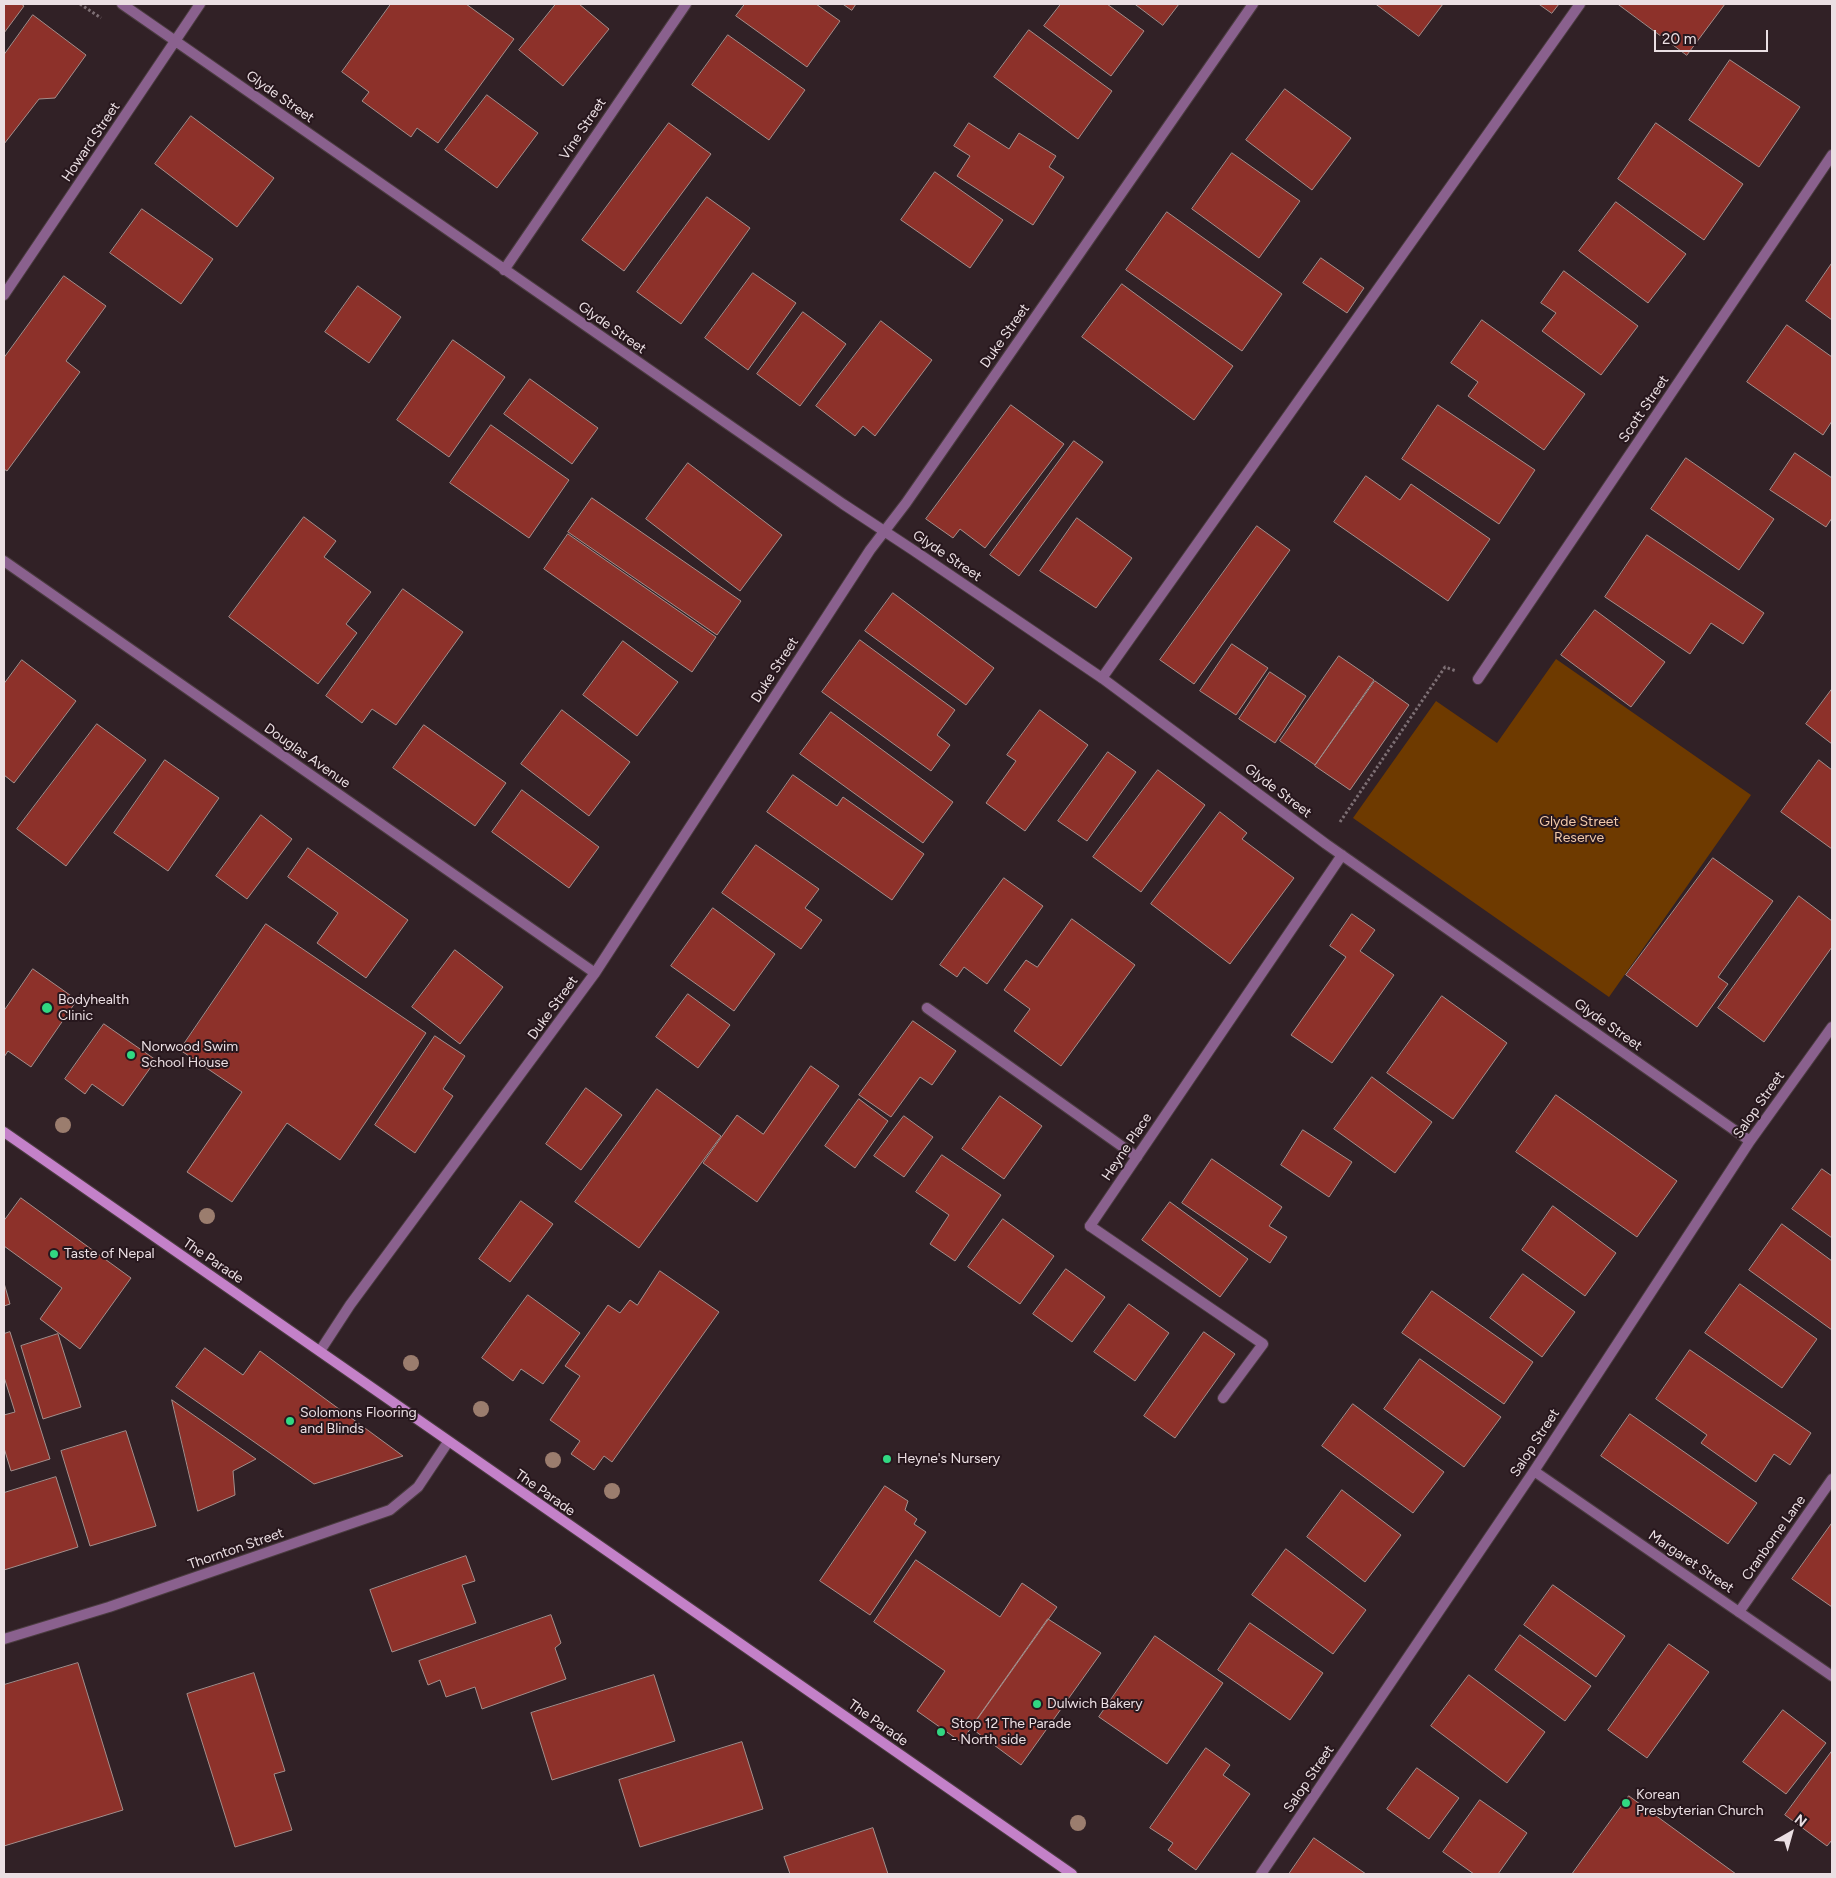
<!DOCTYPE html>
<style>
body{margin:0}
#map{position:relative;width:1836px;height:1878px;overflow:hidden;background:#312126;font-family:Figtree,sans-serif}
canvas{display:block}
.frame{position:absolute;inset:0;border:5px solid #ebdfe3;pointer-events:none}
.north{position:absolute;left:1766px;top:1808px;width:50px;height:50px;-webkit-text-stroke:4px #27171d;paint-order:stroke;rotate:38deg;font-size:14px;font-weight:700;line-height:20px;text-align:center;color:#ebdfe3}
.north::after{content:'';display:block;margin:auto;width:18px;height:22px;background:#ebdfe3;clip-path:polygon(50% 0,100% 100%,50% 72%,0 100%)}
.scale{position:absolute;left:1654px;top:30px;width:114px;height:22px;box-sizing:border-box;border:2px solid #ebdfe3;border-top:0;padding-left:6px;font-size:15px;line-height:18px;white-space:nowrap;color:#ebdfe3;-webkit-text-stroke:4px #27171d;paint-order:stroke}
</style>
<div id="map">
<canvas width="1836" height="1878"></canvas>
<div class="frame"></div>
<div class="north">N</div>
<div class="scale">20 m</div>
</div>
<script>
const ctx = document.querySelector('canvas').getContext('2d');
ctx.lineJoin = 'round';
function fillPath(path, color) { ctx.fillStyle = color; ctx.fill(path, 'evenodd'); }
function stroke(path, color, width, dash) { ctx.strokeStyle = color; ctx.lineWidth = width; ctx.lineCap = dash ? 'butt' : 'round'; ctx.setLineDash(dash || []); ctx.stroke(path); }
function label(font, color, halo, rows, align = 'center') {
  ctx.font = font + ' Figtree,sans-serif'; ctx.lineWidth = 4; ctx.setLineDash([]); ctx.textBaseline = 'middle'; ctx.strokeStyle = halo; ctx.fillStyle = color; for (const [text, x, y, turn = 0] of rows) {
    ctx.save(); ctx.translate(x, y); ctx.rotate((+turn || 0) * Math.PI / 180); ctx.textAlign = isNaN(turn) ? turn : align; if (halo) ctx.strokeText(text, 0, 0); ctx.fillText(text, 0, 0); ctx.restore();
  }
}
const green = new Path2D(`
 M1556,659L1751,795L1609,997L1353,818L1436,701L1497,743Z`);
const building = new Path2D(`
 M4,4H21L24,6L4,33Z
 M391,4H466L514,39L438,143L417,128L411,137L362,101L369,92L342,72Z
 M556,4H579L609,29L563,86L519,50Z
 M745,4H816L840,21L807,67L736,16Z
 M843,4H856L852,10Z
 M1061,4H1107L1144,31L1111,76L1044,26Z
 M1135,4H1179L1163,25Z
 M1376,4H1443L1419,36Z
 M1539,4H1559L1552,13Z
 M1618,4H1725L1687,55Z
 M33,15L86,55L55,98L39,99L4,144V55Z
 M1029,30L1112,91L1078,139L994,77Z
 M728,35L805,90L769,140L692,85Z
 M1730,60L1800,107L1759,167L1689,120Z
 M1285,89L1351,138L1312,190L1246,140Z
 M487,95L538,133L497,188L445,150Z
 M191,116L274,178L237,227L155,164Z
 M669,123L711,154L624,271L582,240Z
 M969,123L1009,149L1019,133L1056,156L1049,167L1064,177L1033,225L957,176L970,156L954,146Z
 M1656,123L1743,184L1704,240L1618,179Z
 M1232,153L1300,201L1259,258L1192,209Z
 M935,172L1003,220L970,268L901,220Z
 M707,197L750,228L681,324L637,292Z
 M1616,202L1686,254L1648,303L1579,251Z
 M142,209L213,259L181,304L110,253Z
 M1167,212L1282,294L1242,351L1126,270Z
 M1321,258L1364,288L1347,313L1303,283Z
 M1832,263V320L1806,301Z
 M1564,271L1638,326L1601,375L1542,331L1556,313L1541,303Z
 M753,273L796,303L748,370L705,338Z
 M64,276L106,306L66,361L80,372L7,471L4,469V358Z
 M1122,284L1233,366L1194,420L1082,337Z
 M358,286L401,317L369,363L325,332Z
 M803,312L846,344L800,406L757,374Z
 M1482,320L1585,394L1544,450L1468,396L1478,382L1451,363Z
 M881,321L932,360L875,436L863,426L855,436L816,406Z
 M1787,325L1832,357V421L1823,435L1747,382Z
 M453,340L505,377L449,457L397,420Z
 M530,379L598,428L572,464L504,414Z
 M1011,405L1064,444L985,548L960,529L953,538L926,519Z
 M1438,405L1535,470L1499,524L1402,459Z
 M491,425L569,480L529,538L450,483Z
 M1074,441L1103,462L1019,576L990,555Z
 M1795,453L1832,478V518L1826,527L1770,490Z
 M1686,458L1774,519L1739,570L1651,509Z
 M688,463L782,535L740,591L646,519Z
 M1366,476L1400,500L1411,484L1490,539L1448,601L1334,522Z
 M592,498L741,601L717,635L568,532Z
 M304,517L336,541L324,557L371,592L346,624L357,633L318,684L229,617Z
 M1077,518L1132,558L1096,608L1040,571Z
 M1257,526L1290,550L1194,684L1160,660Z
 M568,534L716,637L692,672L544,569Z
 M1647,535L1764,613L1743,644L1711,623L1690,654L1605,597Z
 M403,589L463,632L396,725L372,709L362,723L326,696Z
 M893,593L994,668L966,705L865,631Z
 M1595,610L1665,662L1631,707L1561,655Z
 M860,640L955,710L937,735L950,745L931,771L822,692Z
 M623,641L678,682L637,736L583,695Z
 M1232,644L1268,668L1236,715L1200,691Z
 M1339,656L1374,680L1315,765L1280,741Z
 M22,660L76,701L14,783L4,775V684Z
 M1270,672L1306,696L1275,743L1239,719Z
 M1375,681L1409,705L1350,790L1315,766Z
 M1832,689V744L1806,724Z
 M562,710L630,762L589,816L521,764Z
 M1040,710L1088,745L1025,831L986,803L1016,761L1007,755Z
 M831,712L953,802L923,843L800,754Z
 M97,724L146,760L66,866L17,829Z
 M424,725L506,783L475,826L393,768Z
 M1108,752L1136,772L1087,841L1058,821Z
 M165,760L219,798L168,871L114,833Z
 M1819,760L1832,770V849L1781,812Z
 M1158,770L1205,805L1141,892L1093,857Z
 M793,775L837,806L843,797L924,854L892,900L767,812Z
 M522,790L599,847L569,888L492,832Z
 M1220,812L1247,833L1242,839L1294,878L1230,964L1151,904Z
 M261,815L292,839L247,899L216,876Z
 M756,845L819,889L805,908L822,920L801,949L722,893Z
 M308,848L408,920L366,978L317,943L338,913L288,877Z
 M1713,858L1773,901L1718,977L1728,984L1697,1027L1626,975Z
 M1004,878L1043,906L987,984L964,967L957,977L940,965Z
 M1799,896L1832,921V947L1764,1042L1718,1008Z
 M713,908L775,954L734,1011L671,966Z
 M1352,914L1375,930L1360,951L1394,975L1332,1063L1291,1035L1346,957L1330,946Z
 M1072,919L1135,965L1061,1066L1014,1031L1030,1009L1004,990L1026,960L1037,967Z
 M266,924L426,1033L340,1160L287,1123L232,1202L187,1172L242,1092L180,1050Z
 M455,950L503,987L460,1044L412,1007Z
 M33,969L77,1000L31,1067L8,1051L4,1057V1011Z
 M688,994L730,1025L698,1068L656,1037Z
 M1442,996L1507,1043L1453,1119L1387,1073Z
 M913,1021L956,1051L932,1085L920,1077L891,1117L859,1095Z
 M104,1024L156,1060L123,1106L92,1084L85,1094L65,1079Z
 M435,1036L465,1056L443,1089L453,1096L415,1153L375,1125Z
 M811,1066L839,1086L757,1202L703,1163L737,1115L763,1134Z
 M1372,1077L1432,1122L1395,1173L1334,1129Z
 M586,1088L622,1115L581,1170L546,1144Z
 M657,1089L721,1136L639,1248L575,1202Z
 M1556,1095L1677,1181L1637,1237L1516,1152Z
 M1000,1096L1042,1126L1004,1179L962,1149Z
 M859,1099L888,1121L855,1168L825,1146Z
 M904,1116L933,1137L904,1177L874,1156Z
 M1303,1130L1352,1162L1329,1197L1281,1165Z
 M942,1155L1001,1195L955,1261L930,1244L949,1215L916,1192Z
 M1212,1159L1282,1207L1269,1226L1287,1237L1270,1263L1182,1203Z
 M1822,1169L1832,1176V1238L1792,1209Z
 M21,1198L131,1278L80,1349L40,1319L62,1288L4,1246V1221Z
 M521,1201L553,1224L510,1282L479,1259Z
 M1170,1202L1248,1259L1220,1297L1142,1240Z
 M1553,1206L1616,1253L1585,1296L1522,1250Z
 M1003,1219L1054,1256L1020,1304L968,1267Z
 M1782,1224L1832,1261V1330L1749,1270Z
 M1066,1269L1105,1297L1072,1342L1033,1314Z
 M660,1271L719,1312L612,1462L604,1456L594,1470L571,1454L580,1441L550,1420L580,1376L565,1366L608,1305L620,1313L630,1300L637,1305Z
 M1523,1274L1575,1312L1542,1357L1490,1318Z
 M4,1283L10,1304L4,1306Z
 M1740,1284L1817,1339L1782,1388L1705,1333Z
 M1432,1291L1533,1362L1504,1404L1402,1333Z
 M528,1295L580,1333L543,1384L521,1369L513,1381L482,1358Z
 M1129,1304L1169,1333L1135,1381L1094,1352Z
 M10,1332L50,1459L11,1471L4,1448V1415L15,1412L4,1377V1334Z
 M1204,1332L1235,1354L1175,1438L1144,1416Z
 M58,1334L81,1407L43,1419L21,1346Z
 M205,1348L243,1375L260,1351L403,1456L314,1484L176,1387Z
 M1690,1350L1811,1433L1790,1465L1774,1454L1756,1482L1701,1443L1707,1435L1656,1399Z
 M1420,1359L1501,1417L1464,1467L1384,1409Z
 M172,1400L256,1459L233,1471L235,1495L198,1511Z
 M1353,1404L1444,1472L1413,1513L1322,1446Z
 M1630,1414L1757,1503L1728,1544L1601,1456Z
 M126,1431L156,1526L90,1546L61,1451Z
 M56,1477L78,1547L4,1570V1493Z
 M885,1486L908,1501L905,1510L917,1519L914,1524L926,1532L870,1615L820,1581Z
 M1342,1490L1401,1535L1365,1582L1307,1537Z
 M1832,1523V1607L1792,1579Z
 M1286,1549L1366,1610L1333,1654L1252,1595Z
 M466,1556L475,1581L462,1585L476,1623L392,1652L370,1590Z
 M916,1560L1000,1617L1022,1583L1057,1607L961,1742L917,1711L945,1671L874,1622Z
 M1553,1585L1625,1636L1596,1677L1524,1625Z
 M551,1615L561,1643L555,1648L566,1679L482,1709L475,1687L446,1697L440,1680L428,1685L419,1661Z
 M1048,1619L1101,1653L1021,1765L971,1728Z
 M1250,1623L1323,1673L1290,1720L1218,1670Z
 M1520,1635L1591,1686L1565,1721L1495,1670Z
 M1155,1636L1223,1683L1167,1764L1099,1717Z
 M1669,1644L1709,1672L1647,1758L1608,1730Z
 M78,1663L123,1810L4,1846V1685Z
 M254,1673L285,1771L274,1774L292,1830L235,1847L187,1694Z
 M654,1675L675,1741L552,1780L531,1713Z
 M1469,1675L1545,1732L1507,1783L1431,1726Z
 M1783,1710L1826,1743L1786,1794L1743,1762Z
 M742,1742L763,1809L640,1847L619,1780Z
 M1206,1748L1230,1765L1223,1775L1250,1794L1196,1870L1168,1850L1173,1843L1150,1828Z
 M1832,1751V1840L1827,1846L1785,1815Z
 M1417,1768L1459,1798L1429,1839L1387,1809Z
 M1629,1796L1736,1874H1575L1573,1873Z
 M1480,1800L1527,1833L1498,1874H1474L1443,1852Z
 M873,1828L888,1874H790L784,1857Z
 M1314,1838L1366,1874H1289Z`);
const path = new Path2D(`
 M80,4L101,18
 M1340,822L1445,667L1456,671`);
const service = new Path2D(`
 M1102,678L1580,4
 M927,1008L1137,1157
 M1090,1226L1263,1344L1223,1398
 M1739,1612L1832,1479`);
const minor = new Path2D(`
 M122,4L843,504L913,550L1102,678L1326,844L1750,1141
 M504,270L686,4
 M4,295L200,4
 M4,561L595,973
 M1478,679L1832,155
 M1090,1226L1342,855
 M320,1351L350,1305L595,973L870,550L906,503L1253,4
 M1534,1471L1832,1676
 M4,1639L109,1607L390,1510L418,1487L448,1442
 M1261,1874L1534,1471L1750,1141L1832,1027`);
const secondary = new Path2D(`
 M4,1132L1072,1874`);
const trees = [
 [63,1125],
 [207,1216],
 [411,1363],
 [481,1409],
 [553,1460],
 [612,1491],
 [1078,1823]
];
const markers = [
 [47,1008,6,"#31d882"],
 [131,1055,5,"#31d882"],
 [54,1254,5,"#31d882"],
 [290,1421,5,"#31d882"],
 [887,1459,5,"#31d882"],
 [1037,1704,5,"#31d882"],
 [941,1732,5,"#31d882"],
 [1626,1803,5,"#31d882"]
];
const streetNames = [
 ["Glyde Street",280,97,35],
 ["Vine Street",583,129,-56],
 ["Howard Street",91,142,-56],
 ["Glyde Street",612,328,35],
 ["Duke Street",1005,336,-55],
 ["Scott Street",1644,409,-56],
 ["Glyde Street",947,556,34],
 ["Duke Street",775,670,-57],
 ["Douglas Avenue",307,756,35],
 ["Glyde Street",1278,791,37],
 ["Duke Street",553,1008,-54],
 ["Glyde Street",1608,1025,35],
 ["Salop Street",1759,1105,-55],
 ["Heyne Place",1127,1147,-56],
 ["The Parade",213,1261,34],
 ["Salop Street",1535,1443,-57],
 ["The Parade",545,1493,35],
 ["Cranborne Lane",1774,1538,-55],
 ["Thornton Street",236,1549,-19],
 ["Margaret Street",1691,1562,34],
 ["The Parade",878,1723,35],
 ["Salop Street",1309,1779,-56]
];
const parkNames = [
 ["Glyde Street",1579,822],
 ["Reserve",1579,838]
];
const poiNames = [
 ["Bodyhealth",58,1000],
 ["Clinic",58,1016],
 ["Norwood Swim",141,1047],
 ["School House",141,1063],
 ["Taste of Nepal",64,1254],
 ["Solomons Flooring",300,1413],
 ["and Blinds",300,1429],
 ["Heyne's Nursery",897,1459],
 ["Dulwich Bakery",1047,1704],
 ["Stop 12 The Parade",951,1724],
 ["- North side",951,1740],
 ["Korean",1636,1795],
 ["Presbyterian Church",1636,1811]
];
fillPath(green, '#6e3a00');
fillPath(building, '#8d312a');
stroke(building, '#a48e8b', 1);
stroke(service, '#4b3c40', 12);
stroke(minor, '#4b3c40', 12);
stroke(secondary, '#4b3c40', 12);
stroke(path, '#7d6f74', 3, [2.5, 2.5]);
stroke(service, '#8a618e', 10);
stroke(minor, '#8a618e', 10);
stroke(secondary, '#c481c9', 10);
ctx.fillStyle = '#9b7d6e';
for (const [x, y] of trees) { ctx.beginPath(); ctx.arc(x, y, 8, 0, 2 * Math.PI); ctx.fill(); }
for (const [x, y, r, color] of markers) { const dot = new Path2D(); dot.arc(x, y, r, 0, 2 * Math.PI); ctx.fillStyle = color; ctx.fill(dot); stroke(dot, '#27171d', 2); }
label('14px', '#ebdfe3', '#27171d', streetNames);
label('14px', '#f2c9a9', '#27171d', parkNames);
label('14px', '#ebdfe3', '#27171d', poiNames, 'left');
</script>
